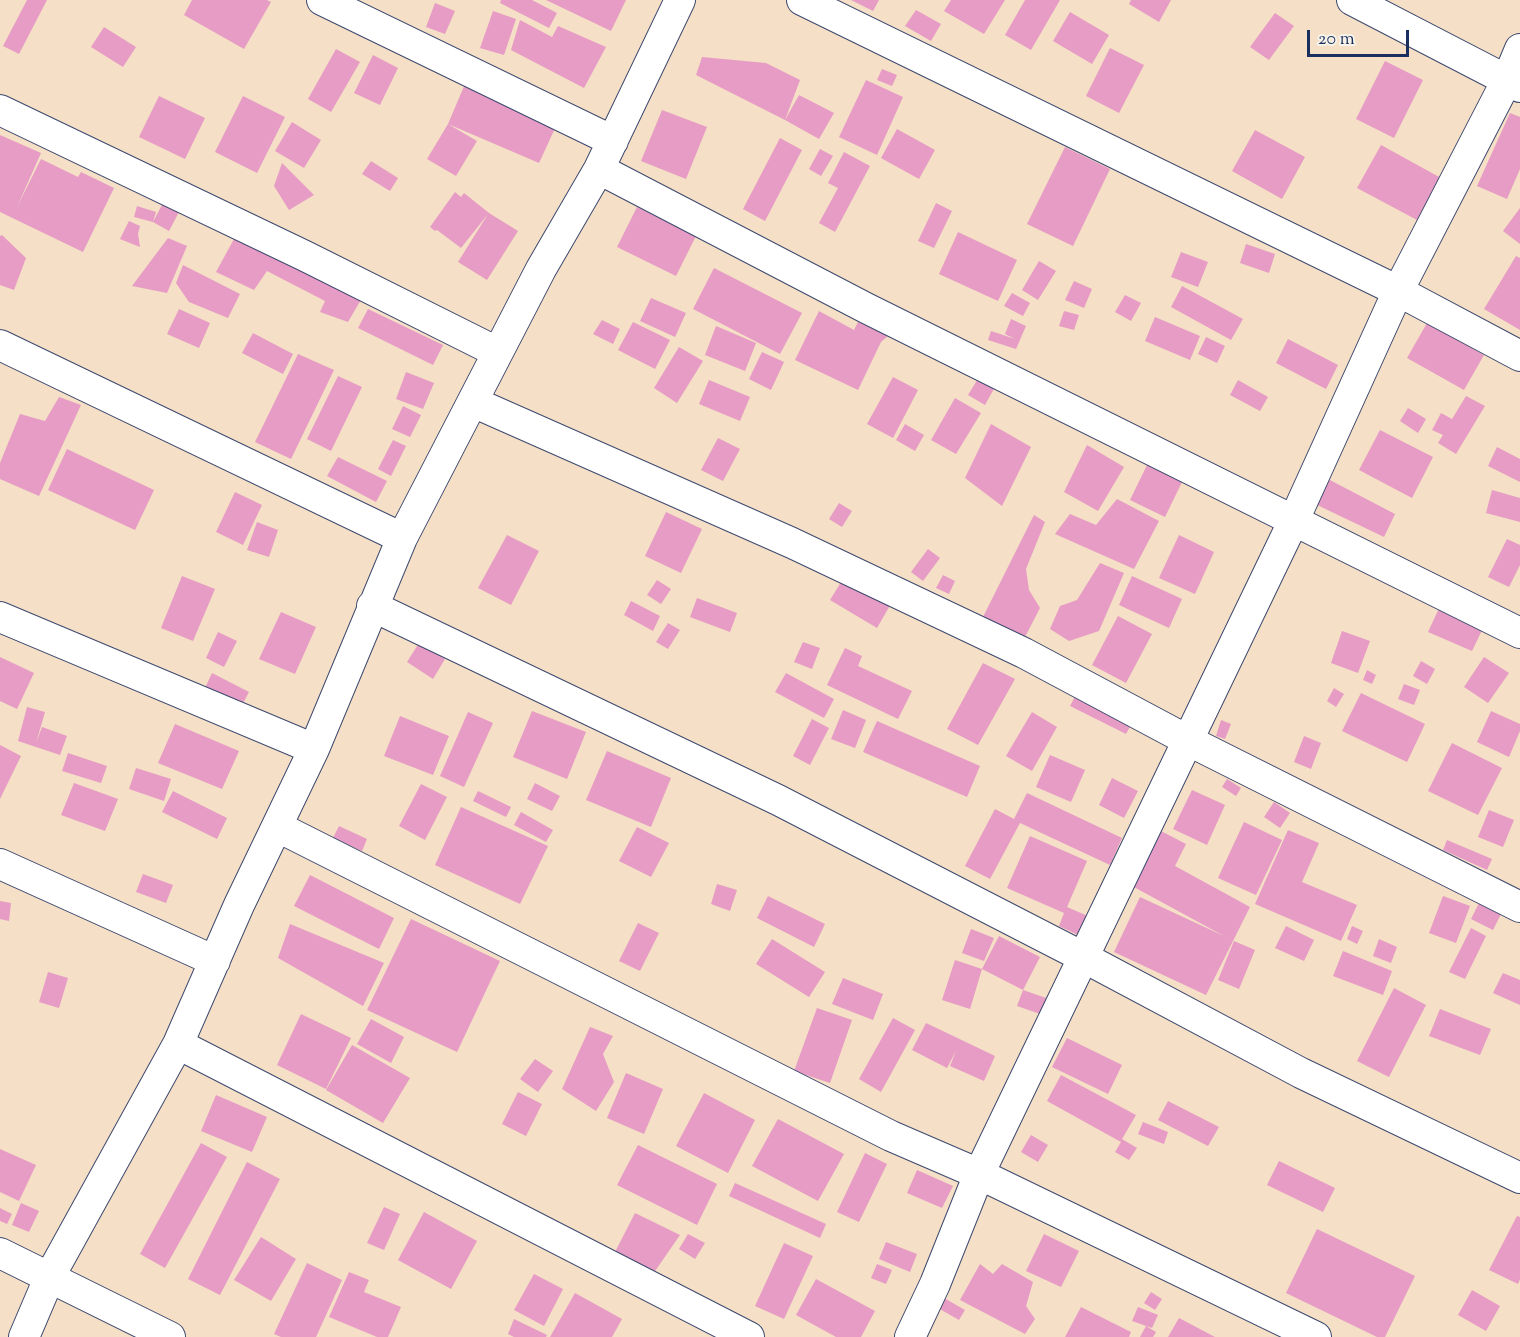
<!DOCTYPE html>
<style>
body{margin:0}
#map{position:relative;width:1520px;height:1337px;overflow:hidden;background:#f5dfc6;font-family:"Sorts Mill Goudy",serif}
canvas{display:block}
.scale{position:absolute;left:1307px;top:30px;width:102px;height:27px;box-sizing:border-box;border:3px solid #1b2f5e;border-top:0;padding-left:8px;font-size:18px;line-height:21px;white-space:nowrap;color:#1b2f5e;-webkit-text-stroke:4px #f7f3e8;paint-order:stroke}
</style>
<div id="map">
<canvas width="1520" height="1337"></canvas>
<div class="scale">20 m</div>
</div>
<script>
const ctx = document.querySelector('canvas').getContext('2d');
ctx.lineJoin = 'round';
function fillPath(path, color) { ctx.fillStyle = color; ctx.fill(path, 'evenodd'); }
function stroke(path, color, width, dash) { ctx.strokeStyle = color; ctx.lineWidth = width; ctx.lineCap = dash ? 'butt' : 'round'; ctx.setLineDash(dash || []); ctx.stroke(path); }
const building = new Path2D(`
 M27,0H47L19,54L3,46Z
 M192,0H267L271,2L244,49L184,15Z
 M501,0H532L557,13L549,28L500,3Z
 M546,0H626L611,31Z
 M851,0H879L873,11Z
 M951,0H1005L984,34L944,11Z
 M1025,0H1060L1031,50L1005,35Z
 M1131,0H1171L1159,22L1129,4Z
 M435,3L455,11L445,34L426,27Z
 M916,10L941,24L931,41L905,26Z
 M493,11L516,19L504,55L480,48Z
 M1070,12L1109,35L1092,64L1053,41Z
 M1275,13L1294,26L1269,60L1250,47Z
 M520,20L552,37L558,26L606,47L584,88L511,50Z
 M104,27L136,47L123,67L91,47Z
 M1110,48L1144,65L1119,113L1086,96Z
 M336,49L360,62L331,112L308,99Z
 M373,55L398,68L380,105L354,93Z
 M702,57L766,63L800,80L785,120L696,75Z
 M1385,61L1423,80L1394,138L1356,119Z
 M882,69L897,75L892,86L877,80Z
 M866,80L903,97L877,155L839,137Z
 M465,84L557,124L539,163L448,124L477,141L456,176L427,159L448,124Z
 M799,95L834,113L819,139L785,120Z
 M159,96L205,118L185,159L139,137Z
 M243,96L285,117L257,173L215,152Z
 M662,110L707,127L686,179L641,161Z
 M1510,113L1520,117V169L1507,199L1477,186Z
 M292,122L321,140L304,168L275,151Z
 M897,129L935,150L919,179L881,158Z
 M1255,130L1305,157L1282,199L1232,171Z
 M0,135L41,153L17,207L41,159L78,177L81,172L114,188L83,252L0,212Z
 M780,138L802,150L765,221L743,209Z
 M1381,145L1441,178L1417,220L1357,188Z
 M1065,147L1110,169L1073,246L1027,224Z
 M820,149L833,156L821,176L809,169Z
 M844,152L870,166L835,232L819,223L838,188L828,183Z
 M371,161L398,178L390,191L362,174Z
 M282,163L314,195L289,210L274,186Z
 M455,192L461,197L464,193L489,213L518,231L487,280L458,262L488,214L461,248L437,230L435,231L430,227Z
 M163,203L179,212L169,231L153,222Z
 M936,203L952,211L934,248L918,241Z
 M137,206L156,212L153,222L134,217Z
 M637,207L696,236L676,276L617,247Z
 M1520,208V244L1503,231Z
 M129,221L140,226L138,234L140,247L120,239Z
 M958,232L1017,260L998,301L939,274Z
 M2,235L26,258L14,290L0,285V236Z
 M235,237L362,298L348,322L320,312L325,301L267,271L254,290L216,272Z
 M168,238L187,246L167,293L132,286Z
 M1246,244L1275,254L1269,273L1240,263Z
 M1181,252L1208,262L1198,287L1171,277Z
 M1516,256L1520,258V330L1484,309Z
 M1039,261L1056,271L1038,300L1022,290Z
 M183,265L240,294L228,318L189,302L176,283Z
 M714,268L802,313L780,354L693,309Z
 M1074,281L1092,289L1084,308L1065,300Z
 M1182,286L1243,319L1231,340L1171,307Z
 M1012,293L1030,303L1023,316L1004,306Z
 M1125,295L1141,303L1131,321L1115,312Z
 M651,298L686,313L675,337L640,321Z
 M179,309L210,323L199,348L167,334Z
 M368,309L443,345L433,365L358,328Z
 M819,311L854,330L858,322L888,336L881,342L858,390L795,360Z
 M1064,311L1079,315L1074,330L1059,326Z
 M1155,317L1200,336L1190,360L1145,341Z
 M1011,319L1026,326L1016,349L988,340L991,331L1015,339L1005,334Z
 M602,320L620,329L613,344L593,334Z
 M633,322L670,340L655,369L618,350Z
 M1427,323L1484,355L1464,390L1407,358Z
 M716,326L756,343L745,371L705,355Z
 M253,333L293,354L283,374L242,353Z
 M1206,337L1225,346L1217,363L1198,354Z
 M1288,339L1338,365L1326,389L1276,363Z
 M679,347L703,361L677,403L654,388Z
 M762,352L784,362L771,390L749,379Z
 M298,354L334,370L291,459L255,442Z
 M406,372L434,383L423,409L396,399Z
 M338,376L362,387L331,451L307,439Z
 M893,377L918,390L893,438L867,424Z
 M979,377L995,387L985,405L968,395Z
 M709,380L750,397L740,421L699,404Z
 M1238,380L1268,397L1260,411L1230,395Z
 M1466,396L1485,406L1456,454L1438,443L1443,435L1432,430L1441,413L1452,419Z
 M59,397L81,405L39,496L0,479V463L20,414L45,421Z
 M955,398L981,413L956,454L931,440Z
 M403,406L421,415L410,437L392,429Z
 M1408,408L1426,419L1418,433L1400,421Z
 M905,424L924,435L915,451L896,440Z
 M991,424L1031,447L1002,506L965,478Z
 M1380,430L1433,457L1412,498L1359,470Z
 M718,438L740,449L723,481L701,470Z
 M393,440L406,446L391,476L378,469Z
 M1087,445L1124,467L1098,511L1064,492Z
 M1497,447L1520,459V482L1488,466Z
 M67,449L154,490L135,530L48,490Z
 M338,457L387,481L376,502L327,476Z
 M1147,465L1182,482L1165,517L1130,500Z
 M1326,478L1395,514L1384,537L1313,503Z
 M1492,490L1520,498V522L1486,513Z
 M235,492L262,505L243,545L216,532Z
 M1117,499L1159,521L1134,569L1055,534L1070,514L1096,525Z
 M839,503L852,511L842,527L829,519Z
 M666,512L702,529L681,573L645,556Z
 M1034,515L1045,522L1026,569L1029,590L1040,608L1025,637L983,617Z
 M257,522L278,530L269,557L247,550Z
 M507,535L539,551L511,605L478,588Z
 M1179,535L1214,552L1195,594L1159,578Z
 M1507,539L1520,545V565L1509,587L1488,577Z
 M928,549L940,558L923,581L911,572Z
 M1100,563L1124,573L1099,631L1069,641L1050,629L1060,606L1077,600Z
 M846,574L892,602L877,628L830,600Z
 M943,575L955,581L949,594L936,588Z
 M182,576L215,589L193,641L161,628Z
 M1132,576L1182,599L1169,628L1119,605Z
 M657,580L671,589L661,604L647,595Z
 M697,598L737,613L730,632L690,617Z
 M631,601L660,616L653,631L624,615Z
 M1442,602L1486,622L1472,651L1428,632Z
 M281,612L316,627L295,674L259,659Z
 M1118,616L1152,634L1126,683L1092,665Z
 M668,623L680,630L668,649L656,642Z
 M1342,631L1370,641L1358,673L1331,663Z
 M218,632L237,641L224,667L206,658Z
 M803,642L820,648L812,669L794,662Z
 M419,643L445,659L433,679L407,662Z
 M845,648L862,656L858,666L912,691L898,719L827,685Z
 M0,657L34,673L17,709L0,701Z
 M1484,657L1509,673L1488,703L1464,687Z
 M1421,661L1435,669L1427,684L1413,676Z
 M983,663L1015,679L978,745L947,729Z
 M1367,670L1376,675L1372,684L1363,680Z
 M212,673L249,692L241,707L205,688Z
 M786,673L834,699L824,718L775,692Z
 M1082,683L1138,712L1126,734L1070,706Z
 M1404,684L1420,690L1414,705L1398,699Z
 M1334,688L1344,694L1336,707L1327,701Z
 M1361,693L1425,724L1407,762L1342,731Z
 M27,707L45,712L36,743L42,727L67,736L60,755L18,741Z
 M843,710L866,720L855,748L831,739Z
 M532,711L586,732L567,779L513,757Z
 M1491,711L1520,724V731L1509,757L1477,742Z
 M468,712L493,723L464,787L440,776Z
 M1032,712L1057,727L1032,771L1006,756Z
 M400,716L449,736L433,775L384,756Z
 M812,719L829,728L810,765L793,756Z
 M1221,720L1231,724L1225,739L1216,736Z
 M877,721L980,766L967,797L863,752Z
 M175,724L239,751L222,789L158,763Z
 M1304,736L1321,743L1311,769L1294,762Z
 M1452,743L1502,768L1478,815L1428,791Z
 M0,745L21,756L0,799Z
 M607,751L671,778L651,827L586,800Z
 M68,753L107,766L101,783L62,771Z
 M1050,755L1085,770L1071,802L1036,787Z
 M136,768L171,779L164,801L129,789Z
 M1112,778L1138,791L1124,818L1099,805Z
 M1227,779L1241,788L1236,796L1222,787Z
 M74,783L118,799L105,831L61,815Z
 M535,783L560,796L552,811L527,799Z
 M421,784L447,797L425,840L399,826Z
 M1192,790L1225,805L1207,845L1173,829Z
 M173,791L227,818L217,839L162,812Z
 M478,791L511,807L506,817L473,801Z
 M1027,793L1122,838L1110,865L1020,823L990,879L965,866L995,809L1014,819Z
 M1274,802L1290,813L1280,828L1264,817Z
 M461,807L548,846L520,904L435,865Z
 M1489,810L1514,820L1503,847L1478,837Z
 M521,812L553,830L546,842L514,825Z
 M1244,822L1282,840L1256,895L1218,878Z
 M339,826L367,839L362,851L333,838Z
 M637,827L669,843L651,877L619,861Z
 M1288,830L1319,843L1302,882L1357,905L1341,941L1255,904Z
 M1161,831L1186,844L1175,866L1250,907L1206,995L1114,952L1140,897L1224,936L1132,886Z
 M1030,836L1087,861L1067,907L1090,917L1080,936L1059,926L1064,913L1007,888Z
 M1447,840L1492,859L1487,870L1443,850Z
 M143,874L173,885L166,903L136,892Z
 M310,875L394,918L379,949L294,906Z
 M717,884L737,890L730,911L711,904Z
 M768,896L825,924L814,947L757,918Z
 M1443,896L1470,906L1456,943L1429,933Z
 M1481,899L1503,910L1493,930L1471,919Z
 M0,901L11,903L9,921L0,919Z
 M411,919L500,961L457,1052L367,1010Z
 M638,923L659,933L640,971L619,961Z
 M290,924L384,963L363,1006L278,958Z
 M1286,926L1314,940L1304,961L1275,948Z
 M1352,926L1363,931L1357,944L1347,939Z
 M1471,928L1486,936L1465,979L1449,972Z
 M971,929L994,938L984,961L962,953Z
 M999,936L1040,957L1023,990L982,969Z
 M772,939L825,972L809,997L756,964Z
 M1379,939L1397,947L1391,963L1373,956Z
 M1234,941L1255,950L1239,989L1218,980Z
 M1343,951L1392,971L1383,995L1333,976Z
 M955,960L982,969L970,1009L942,1000Z
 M48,972L68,978L59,1008L39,1002Z
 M1503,973L1520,980V1005L1493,993Z
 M843,978L883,994L873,1020L832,1004Z
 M1394,988L1426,1005L1389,1077L1357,1061Z
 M1023,990L1049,999L1043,1015L1017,1006Z
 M817,1008L852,1020L830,1083L794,1071Z
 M1440,1009L1491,1029L1480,1055L1429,1036Z
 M301,1014L351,1038L326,1089L277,1065Z
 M893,1018L915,1030L881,1092L859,1079Z
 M371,1019L404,1037L391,1063L357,1044Z
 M926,1023L995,1056L984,1081L950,1066L956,1051L947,1068L912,1050Z
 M590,1027L613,1036L603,1054L614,1082L596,1111L562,1089Z
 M1067,1038L1122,1065L1108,1094L1052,1067Z
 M352,1045L410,1078L383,1123L326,1090Z
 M535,1059L553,1071L538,1092L520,1079Z
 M626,1073L663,1089L644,1134L607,1118Z
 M1061,1075L1136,1115L1122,1139L1137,1148L1129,1160L1115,1152L1121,1142L1047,1101Z
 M518,1092L542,1104L526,1136L502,1124Z
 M704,1093L755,1120L728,1173L676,1146Z
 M216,1095L267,1117L252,1152L201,1131Z
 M1168,1101L1219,1127L1208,1146L1158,1120Z
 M778,1119L844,1154L818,1201L752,1166Z
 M1143,1122L1168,1132L1164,1144L1138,1134Z
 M1031,1135L1048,1145L1038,1162L1021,1152Z
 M201,1143L227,1157L165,1268L140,1254Z
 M638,1145L717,1184L697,1225L617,1185Z
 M0,1149L36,1165L19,1201L0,1192Z
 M865,1153L887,1164L859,1222L837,1212Z
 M1279,1161L1335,1188L1323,1212L1267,1185Z
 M247,1162L280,1179L220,1295L188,1279Z
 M917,1170L953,1186L942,1208L907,1193Z
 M735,1183L826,1224L820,1238L729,1196Z
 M21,1203L39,1211L29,1232L12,1225Z
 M384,1207L400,1214L384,1250L367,1243Z
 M0,1208L12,1214L7,1224L0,1221Z
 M424,1212L477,1241L451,1289L398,1260Z
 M635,1213L680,1235L653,1274L614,1254Z
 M1517,1216L1520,1217V1279L1518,1284L1489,1270Z
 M1317,1229L1415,1276L1385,1337H1377L1286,1293Z
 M688,1234L705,1243L695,1259L679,1249Z
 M1044,1234L1079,1251L1061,1287L1026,1271Z
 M261,1237L296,1259L271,1301L234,1280Z
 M886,1242L917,1254L910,1272L879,1259Z
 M784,1243L813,1256L784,1319L755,1306Z
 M307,1263L342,1280L316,1337H281L274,1334Z
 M877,1264L892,1270L886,1284L871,1278Z
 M980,1264L993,1274L1002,1264L1033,1282L1026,1306L1035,1319L1025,1334L960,1300Z
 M349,1272L369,1280L364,1292L401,1307L388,1337H377L329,1317Z
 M534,1274L563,1289L544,1326L514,1310Z
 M816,1279L875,1311L861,1337H836L796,1315Z
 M1472,1290L1500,1306L1486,1331L1458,1315Z
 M1151,1292L1162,1299L1155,1310L1144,1303Z
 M575,1293L622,1319L612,1337H550Z
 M944,1298L965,1310L959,1320L938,1308Z
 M1081,1307L1131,1332L1129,1337H1065Z
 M1138,1307L1158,1315L1152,1328L1132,1321Z
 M1179,1318L1215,1337H1168Z
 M514,1319L547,1335L546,1337H514L508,1334Z
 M1146,1326L1156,1332L1153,1337H1140Z`);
const minor = new Path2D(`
 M322,0L613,141
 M802,0L1398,291L1520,356
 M1352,0L1520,87
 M0,110L305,256L497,352
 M599,169L866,308L1520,633
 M0,345L402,538
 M473,402L792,543L1024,653L1189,741L1520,907
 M372,606L778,800L1083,957L1301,1073L1520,1178
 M0,617L314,749
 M278,827L891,1136L979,1174L1316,1337
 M0,864L215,961
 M178,1044L749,1337
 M0,1253L170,1337
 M24,1337L50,1276L178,1044L239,905L314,749L402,538L541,269L599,169L680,0
 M910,1337L935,1284L979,1174L1294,520L1398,291L1507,80L1520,49`);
fillPath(building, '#e69cc4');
stroke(minor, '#3c496e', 32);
stroke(minor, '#fff', 30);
</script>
